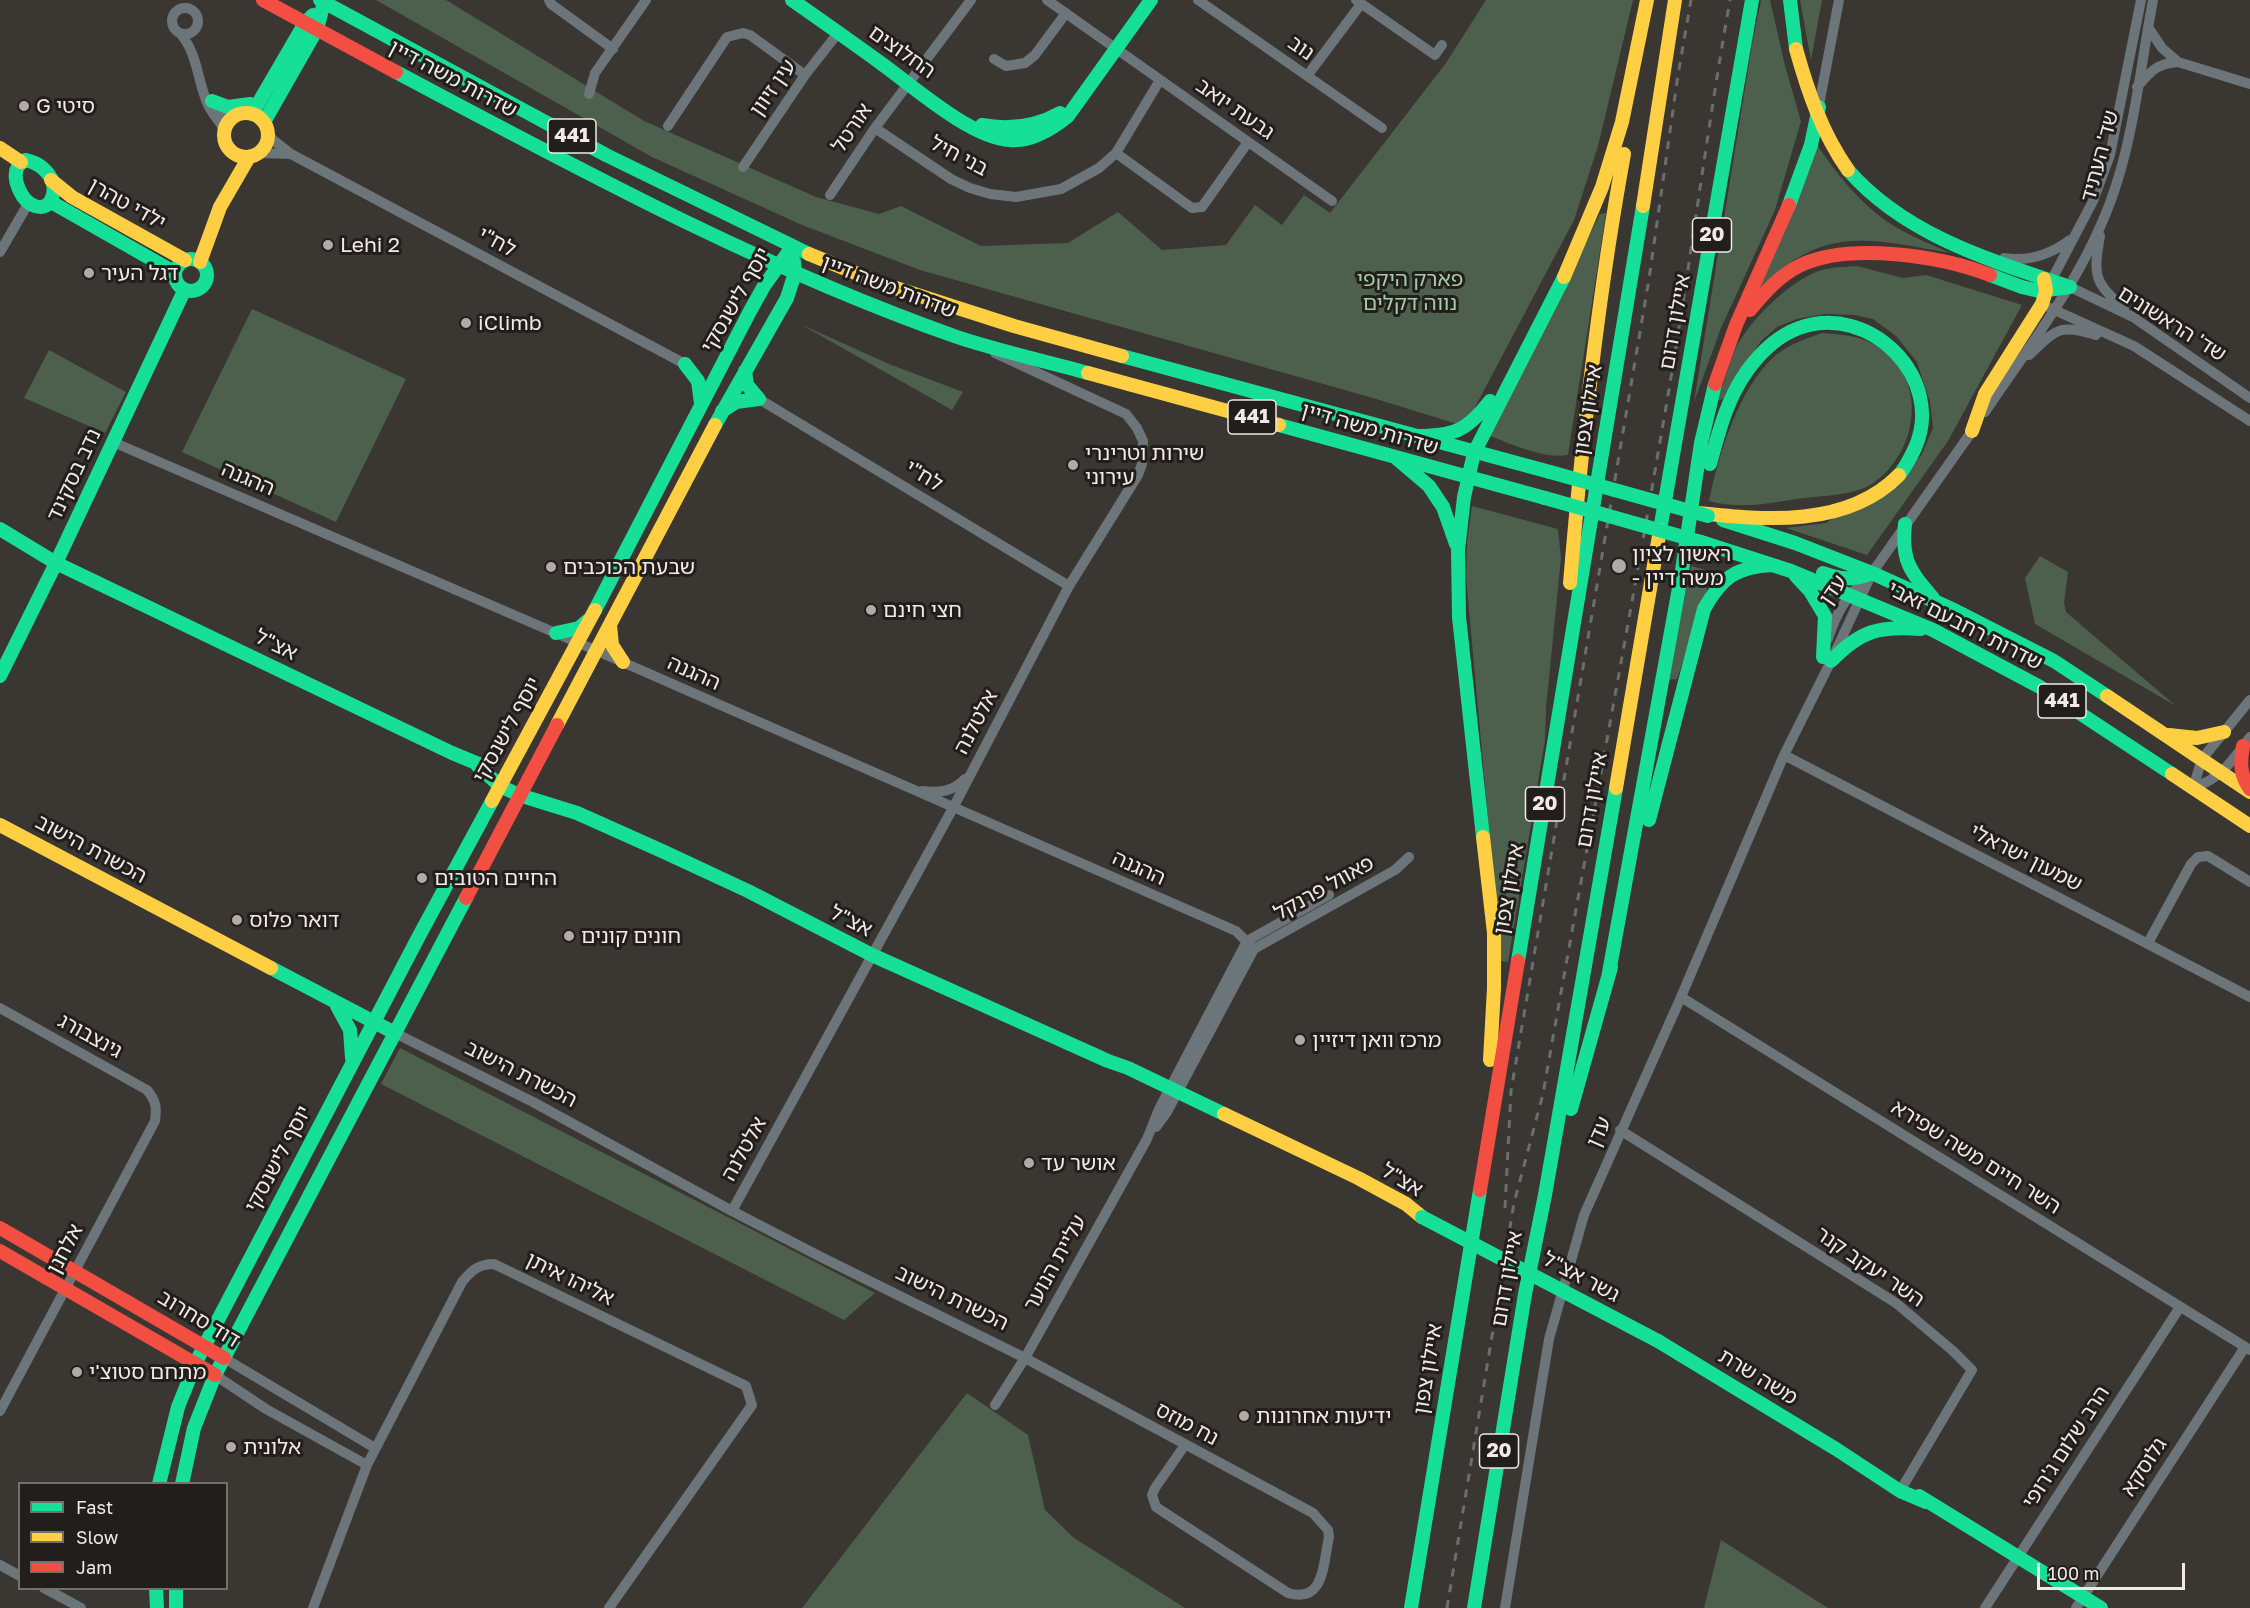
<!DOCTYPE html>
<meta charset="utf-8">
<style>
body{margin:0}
#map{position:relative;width:2250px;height:1608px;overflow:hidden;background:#3a3632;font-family:"Golos Text",sans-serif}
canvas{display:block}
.legend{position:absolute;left:18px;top:1482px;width:210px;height:108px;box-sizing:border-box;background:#221e1b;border:2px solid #74706c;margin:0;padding:8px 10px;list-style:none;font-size:18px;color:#efeae6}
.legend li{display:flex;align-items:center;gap:12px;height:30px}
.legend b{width:30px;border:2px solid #74706c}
.scale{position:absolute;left:2037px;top:1563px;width:148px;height:27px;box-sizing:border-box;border:3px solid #efeae6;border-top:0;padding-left:8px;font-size:18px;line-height:21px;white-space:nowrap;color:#efeae6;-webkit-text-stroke:4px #221e1b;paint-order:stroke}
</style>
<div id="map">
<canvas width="2250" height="1608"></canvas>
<ul class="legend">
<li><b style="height:8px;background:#16e098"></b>Fast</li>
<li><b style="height:8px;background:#ffcf43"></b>Slow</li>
<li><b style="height:8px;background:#f24e42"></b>Jam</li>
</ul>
<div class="scale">100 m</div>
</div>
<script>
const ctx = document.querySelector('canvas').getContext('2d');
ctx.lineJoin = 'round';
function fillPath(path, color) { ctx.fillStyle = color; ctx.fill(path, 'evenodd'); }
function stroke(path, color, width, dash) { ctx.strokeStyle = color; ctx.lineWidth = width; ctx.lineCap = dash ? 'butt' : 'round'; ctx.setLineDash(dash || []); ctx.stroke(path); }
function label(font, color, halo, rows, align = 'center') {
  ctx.font = font + ' "Golos Text","Noto Sans Hebrew",sans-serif'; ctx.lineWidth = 6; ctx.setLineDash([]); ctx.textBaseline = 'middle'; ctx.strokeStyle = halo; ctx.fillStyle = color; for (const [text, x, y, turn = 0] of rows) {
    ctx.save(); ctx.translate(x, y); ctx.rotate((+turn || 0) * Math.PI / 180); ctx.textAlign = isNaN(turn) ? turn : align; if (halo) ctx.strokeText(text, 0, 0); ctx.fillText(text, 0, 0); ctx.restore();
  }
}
const green = new Path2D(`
 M376,0H446L644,121L816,197L879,214L901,206L981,246L1068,243L1118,212L1162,250L1226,245L1255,205L1282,225L1304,195L1330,213L1446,63L1486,0H1633L1598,146L1574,220L1472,413L1457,424L1373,398L920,270L802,225L652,157Z
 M1761,0H1770L1785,66L1801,121L1775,210L1721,328L1694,402L1753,39Z
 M1800,0H1822L1811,60Z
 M1817,145C1839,177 1864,209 1899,229C1915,238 1933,245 1950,253C1866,238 1823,225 1758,290Z
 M1606,213L1568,455C1543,459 1514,445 1490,436L1600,214Z
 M1857,266L1903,278L1926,275L2022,305L1948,441L1867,555L1786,528L1826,523L1921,456L1933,428L1930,402L1917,362L1896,336L1873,319L1854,315L1824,314L1797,319L1777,327L1761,341L1723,399L1717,401C1723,385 1728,368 1734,352C1746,324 1786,284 1816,272C1829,267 1843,267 1857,266Z
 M252,309L406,379L336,522L182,452Z
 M802,325L889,364L963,392L952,410Z
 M1822,333C1837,334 1852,335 1867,341C1929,368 1923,449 1872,484C1853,496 1817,496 1796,499C1767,504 1738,509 1709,501C1719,454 1738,388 1776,355C1790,344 1805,339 1822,333Z
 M49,350L126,392L105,433L24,398Z
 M1472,506L1558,529L1561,558L1546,708L1545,740L1508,962L1501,961L1466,577L1467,541Z
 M2040,556L2068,572L2064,603L2066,612L2176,706L2035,624L2025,578Z
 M1691,566L1718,573L1706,584L1707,590L1677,679L1667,680Z
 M400,1048L875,1293L844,1320L381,1084Z
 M967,1393L1028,1435L1045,1510L1074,1538L1185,1608H802Z
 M1721,1540L1828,1608H1704Z`);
const street = new Path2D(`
 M549,0L551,4L613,49
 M1047,0L1332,201
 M1198,0L1382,128
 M1356,0L1435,55L1442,45
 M172 21a13 13 0 1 1 26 0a13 13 0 1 1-26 0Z
 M2148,27L2162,48L2178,62L2250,84
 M180,33C198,54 197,80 208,105C212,113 219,121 224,129
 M994,59L1006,66L1025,63L1035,55L1066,13
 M1307,76L1361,4
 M2137,87C2151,71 2156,64 2178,62
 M589,94L595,73L646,0
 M214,104L225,116L233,117
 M1819,105L1839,0
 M668,126L727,37L743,33L750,35L805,75
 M875,128L951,179L970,188L990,194L1016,197L1061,189L1099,168L1116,153L1160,80
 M268,133L273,140L291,154L685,364
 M259,153L291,154
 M1116,153L1192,208L1202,207L1248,142
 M743,167L805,75L838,33
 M830,195L875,128L971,0
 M2100,236C2093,277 2094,281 2124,309
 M0,252L28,204
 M2004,258C2029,262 2051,254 2070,240
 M2050,283L2093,201L2110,155L2141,0
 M2070,287L2133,317L2250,398
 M2050,308L2134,346L2250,421
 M2029,355C2056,330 2058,323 2096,335
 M759,399L1069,586
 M1985,412C2035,338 2092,266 2118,179C2135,124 2142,58 2153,0
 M113,442L595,650L1236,931L1254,949
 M1828,639C1837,611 1846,597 1867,577
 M2250,700L2202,759L2193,788C2222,778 2232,761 2250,737
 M1784,755L2250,997
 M922,791C940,793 952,792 965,779
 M1247,941L1329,895
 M2148,943L2191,864L2198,857L2208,856L2250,882
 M1254,949L1395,870L1409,857
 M1681,997L2250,1350
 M0,1008L147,1090C156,1101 157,1107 155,1121L0,1411
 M395,1033L533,1102L732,1211L821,1257L1025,1358L1313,1513L1328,1530L1329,1537C1323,1563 1325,1604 1288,1593L1156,1507L1152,1495L1155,1488L1185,1445
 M1156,1127L1167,1112L1254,949
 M1620,1130L1896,1303L1953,1351L1972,1370L1900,1491
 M732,1211L953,808L1069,586L1138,475L1142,464L1143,441L1137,428L1126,414L995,353
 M224,1358L375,1448
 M215,1375L266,1409L367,1465
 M995,1405L1025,1358L1147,1139L1159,1109L1247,941
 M0,1565L20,1576
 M44,1588L81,1608
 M313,1608L367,1465L462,1282C471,1271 478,1264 494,1264L746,1386L752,1405L609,1608
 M1505,1608L1549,1339L1584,1215L1681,997L1784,755L1831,661L1872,573L1975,427
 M1985,1608L2180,1307
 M2076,1608L2245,1347`);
const fast = new Path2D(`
 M320,0L606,155L809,254
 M792,0C822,21 852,42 882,64C914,87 971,138 1010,140C1032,142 1052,129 1068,116L1151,0
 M1790,0L1796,49
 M396,72C579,169 761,268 957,337C999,351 1045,361 1088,373
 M212,101L228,107L250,104
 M252,114L305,23L313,15
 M264,122L317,29L324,2
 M982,125C1010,130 1035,127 1060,113
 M25,160C36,162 45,168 51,178C57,190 52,212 35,206C22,202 11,179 18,166C18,166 25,160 25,160Z
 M1848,170C1904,234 1986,259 2064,285
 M51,202L174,272
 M1789,205L1811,145L1819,107
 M175 275a16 16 0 1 1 32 0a16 16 0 1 1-32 0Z
 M1990,275L2022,287L2039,291L2070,287
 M1122,356L1550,472
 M685,364L698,381L701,403
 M722,411L736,402L759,399L747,385L745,371
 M715,425L787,298L795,273L794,262
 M1279,425L1545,498
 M1415,436C1453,436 1466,432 1490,401
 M1396,458L1429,486L1443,507L1456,544
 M1710,464C1719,431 1727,399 1747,371C1760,353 1777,336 1799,328C1869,302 1946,378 1915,448C1910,458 1906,467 1899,475
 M1723,520L1795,543L1872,573L1954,610L2054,661L2107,696
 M1905,524C1901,561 1910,571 1933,598
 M0,529L56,563L452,753L486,767
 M1660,530L1752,0
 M1701,542L1791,571L1933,630L2040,687L2172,774
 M1823,573C1840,579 1855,581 1872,573
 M1796,576L1810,591L1825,616L1823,657
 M595,610L749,313L764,286L792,247
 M556,633L579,628L587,621
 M1831,661C1861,630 1879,626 1921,629
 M0,676L56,563L184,291
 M477,765L500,786L519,795L577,813L662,851L748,891L872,955L1108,1061L1128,1068L1224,1114
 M1649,820L1704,609C1722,577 1736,567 1773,565
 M1483,837L1459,617L1458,550L1464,497L1474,453L1564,277
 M1518,961L1643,206
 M271,968L395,1033
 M1608,978L1681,577L1701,443L1715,384
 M337,1006L350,1030L352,1058
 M1571,1109L1611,967
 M1658,1341L1836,1449L1900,1491L1926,1502
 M159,1484L178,1407L196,1362L419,936L492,801
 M182,1484L194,1428L215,1375L466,898
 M1919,1496L2101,1608
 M156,1588L157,1608
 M176,1588V1608
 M1411,1608L1480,1190
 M1474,1608L1525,1294L1545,1195L1616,788`);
const slow = new Path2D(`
 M224 135a22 22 0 1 1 44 0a22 22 0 1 1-44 0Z
 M0,148L21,162
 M51,180L72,197L185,260
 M1643,206L1675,0
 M809,254L880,283L1014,326L1122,356
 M200,262L220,207L249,157
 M1564,277L1602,187L1622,122L1647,0
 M1088,373L1279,425
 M1972,431L1985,394L2042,304L2046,291L2044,279
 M1698,513C1765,520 1847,528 1899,475
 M1570,583C1582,439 1598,296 1624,154
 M610,625L612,645L623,662
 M2107,696L2250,792
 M557,725L715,425
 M2169,735L2197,738L2224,732
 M2172,774L2250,826
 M1616,788L1660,530
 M492,801L595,610
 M0,825L271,968
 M1483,837L1494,933V988L1490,1060
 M1224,1114L1358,1178L1406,1204L1422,1217`);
const jam = new Path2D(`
 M263,0L396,72
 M1750,310C1765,292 1780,275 1801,265C1850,242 1941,256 1990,275
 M1715,384L1736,325L1789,205
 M2243,746C2240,763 2240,775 2250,789
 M466,898L557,725
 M1480,1190L1518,961
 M0,1228L224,1358
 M0,1251L215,1375`);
const rail = new Path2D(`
 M1505,1208L1511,1091L1649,279L1678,75L1691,0
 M1447,1608L1514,1203L1543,1094C1582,871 1625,648 1663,424C1688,283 1705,141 1730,0`);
const fastBridge = new Path2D(`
 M1550,472L1708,516
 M1545,498L1701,542
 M1422,1217L1658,1341`);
const slowBridge = new Path2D(`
 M1796,49C1808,92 1822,133 1848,170`);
const markers = [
 [24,106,6,"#b0aba7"],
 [328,245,6,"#b0aba7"],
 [89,273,6,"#b0aba7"],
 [466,323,6,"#b0aba7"],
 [1073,465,6,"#b0aba7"],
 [1619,566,8,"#b0aba7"],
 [551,567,6,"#b0aba7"],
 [871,610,6,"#b0aba7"],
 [422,878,6,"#b0aba7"],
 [237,920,6,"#b0aba7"],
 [569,936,6,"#b0aba7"],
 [1300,1040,6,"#b0aba7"],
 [1029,1163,6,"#b0aba7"],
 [77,1372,6,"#b0aba7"],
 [1244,1416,6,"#b0aba7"],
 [231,1447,6,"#b0aba7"]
];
const shields = [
 [572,136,48],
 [1712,235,39],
 [1252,417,48],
 [2062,701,48],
 [1545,804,39],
 [1499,1451,39]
];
const shieldNames = [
 ["441",572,136],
 ["20",1712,235],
 ["441",1252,417],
 ["441",2062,701],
 ["20",1545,804],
 ["20",1499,1451]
];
const streetNames = [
 ["נוב",1301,48,35],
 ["החלוצים",902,52,35],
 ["שדרות משה דיין",453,79,28],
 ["עין זיוון",773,88,-55],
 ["גבעת יואב",1235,109,35],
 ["אורטל",852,128,-56],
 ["בני חיל",959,156,28],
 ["שד' העתיד",2100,156,-75],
 ["ילדי טהרן",127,204,29],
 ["לח\"י",497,242,28],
 ["שדרות משה דיין",889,287,21],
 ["יוסף לישנסקי",736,300,-60],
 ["איילון דרום",1675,322,-80],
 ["שד' הראשונים",2172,324,32],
 ["איילון צפון",1588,410,-81],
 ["שדרות משה דיין",1370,429,16],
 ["נדב בסקינד",74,475,-65],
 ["לח\"י",924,476,31],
 ["ההגנה",248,479,23],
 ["עדן",1833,590,-55],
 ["שדרות רחבעם זאבי",1965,626,27],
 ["אצ\"ל",276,645,26],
 ["ההגנה",694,673,24],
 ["אלטלנה",976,722,-62],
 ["יוסף לישנסקי",507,730,-61],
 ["איילון דרום",1592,800,-80],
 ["הכשרת הישוב",91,849,28],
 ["שמעון ישראלי",2026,858,27],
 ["ההגנה",1139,868,24],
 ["פאוול פרנקל",1324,888,-29],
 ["איילון צפון",1509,889,-80],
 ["אצ\"ל",851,921,27],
 ["גינצבורג",90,1036,29],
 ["הכשרת הישוב",521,1074,27],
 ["עדן",1599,1132,-66],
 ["אלטלנה",744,1149,-61],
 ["השר חיים משה שפירא",1976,1157,32],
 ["יוסף לישנסקי",278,1159,-62],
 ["אצ\"ל",1402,1180,31],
 ["אלחנן",65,1249,-62],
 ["עליית הנוער",1055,1263,-61],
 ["השר יעקב קנר",1870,1267,34],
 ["גשר אצ\"ל",1581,1277,28],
 ["אליהו איתן",570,1279,26],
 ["איילון דרום",1507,1279,-80],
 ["הכשרת הישוב",952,1298,26],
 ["דוד סחרוב",199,1319,31],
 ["איילון צפון",1428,1369,-81],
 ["משה שרת",1758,1377,31],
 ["נח מוזס",1187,1424,28],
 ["הרב שלום ג'רופי",2066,1447,-57],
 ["גלוסקא",2144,1467,-57]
];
const poiNames = [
 ["G סיטי",36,106],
 ["Lehi 2",340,245],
 ["דגל העיר",101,273],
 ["iClimb",478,323],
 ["שירות וטרינרי",1085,453],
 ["עירוני",1085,477],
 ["ראשון לציון",1632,554],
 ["- משה דיין",1632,578],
 ["שבעת הכוכבים",563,567],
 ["חצי חינם",883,610],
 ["החיים הטובים",434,878],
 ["דואר פלוס",249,920],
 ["חונים קונים",581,936],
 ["מרכז וואן דיזיין",1312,1040],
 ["אושר עד",1041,1163],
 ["מתחם סטוצ'י",89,1372],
 ["ידיעות אחרונות",1256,1416],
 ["אלונית",243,1447]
];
const parkNames = [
 ["פארק היקפי",1410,279],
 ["נווה דקלים",1410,303]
];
fillPath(green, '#4d604d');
stroke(street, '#6c7579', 10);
stroke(fast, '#16e098', 14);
stroke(slow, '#ffcf43', 14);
stroke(jam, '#f24e42', 14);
stroke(rail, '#6c6e6e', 3, [8, 8]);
stroke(fastBridge, '#16e098', 14);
stroke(slowBridge, '#ffcf43', 14);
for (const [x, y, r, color] of markers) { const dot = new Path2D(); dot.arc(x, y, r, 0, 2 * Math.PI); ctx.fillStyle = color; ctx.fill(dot); stroke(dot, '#221e1b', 2); }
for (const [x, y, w] of shields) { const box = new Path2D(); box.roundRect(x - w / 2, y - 17, w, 34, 4.5); ctx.fillStyle = '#221e1b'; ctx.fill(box); stroke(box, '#efeae6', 1.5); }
label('bold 20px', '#efeae6', null, shieldNames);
label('21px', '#efeae6', '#221e1b', streetNames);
label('21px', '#efeae6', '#221e1b', poiNames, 'left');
label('21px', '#a3cda5', '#221e1b', parkNames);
</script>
